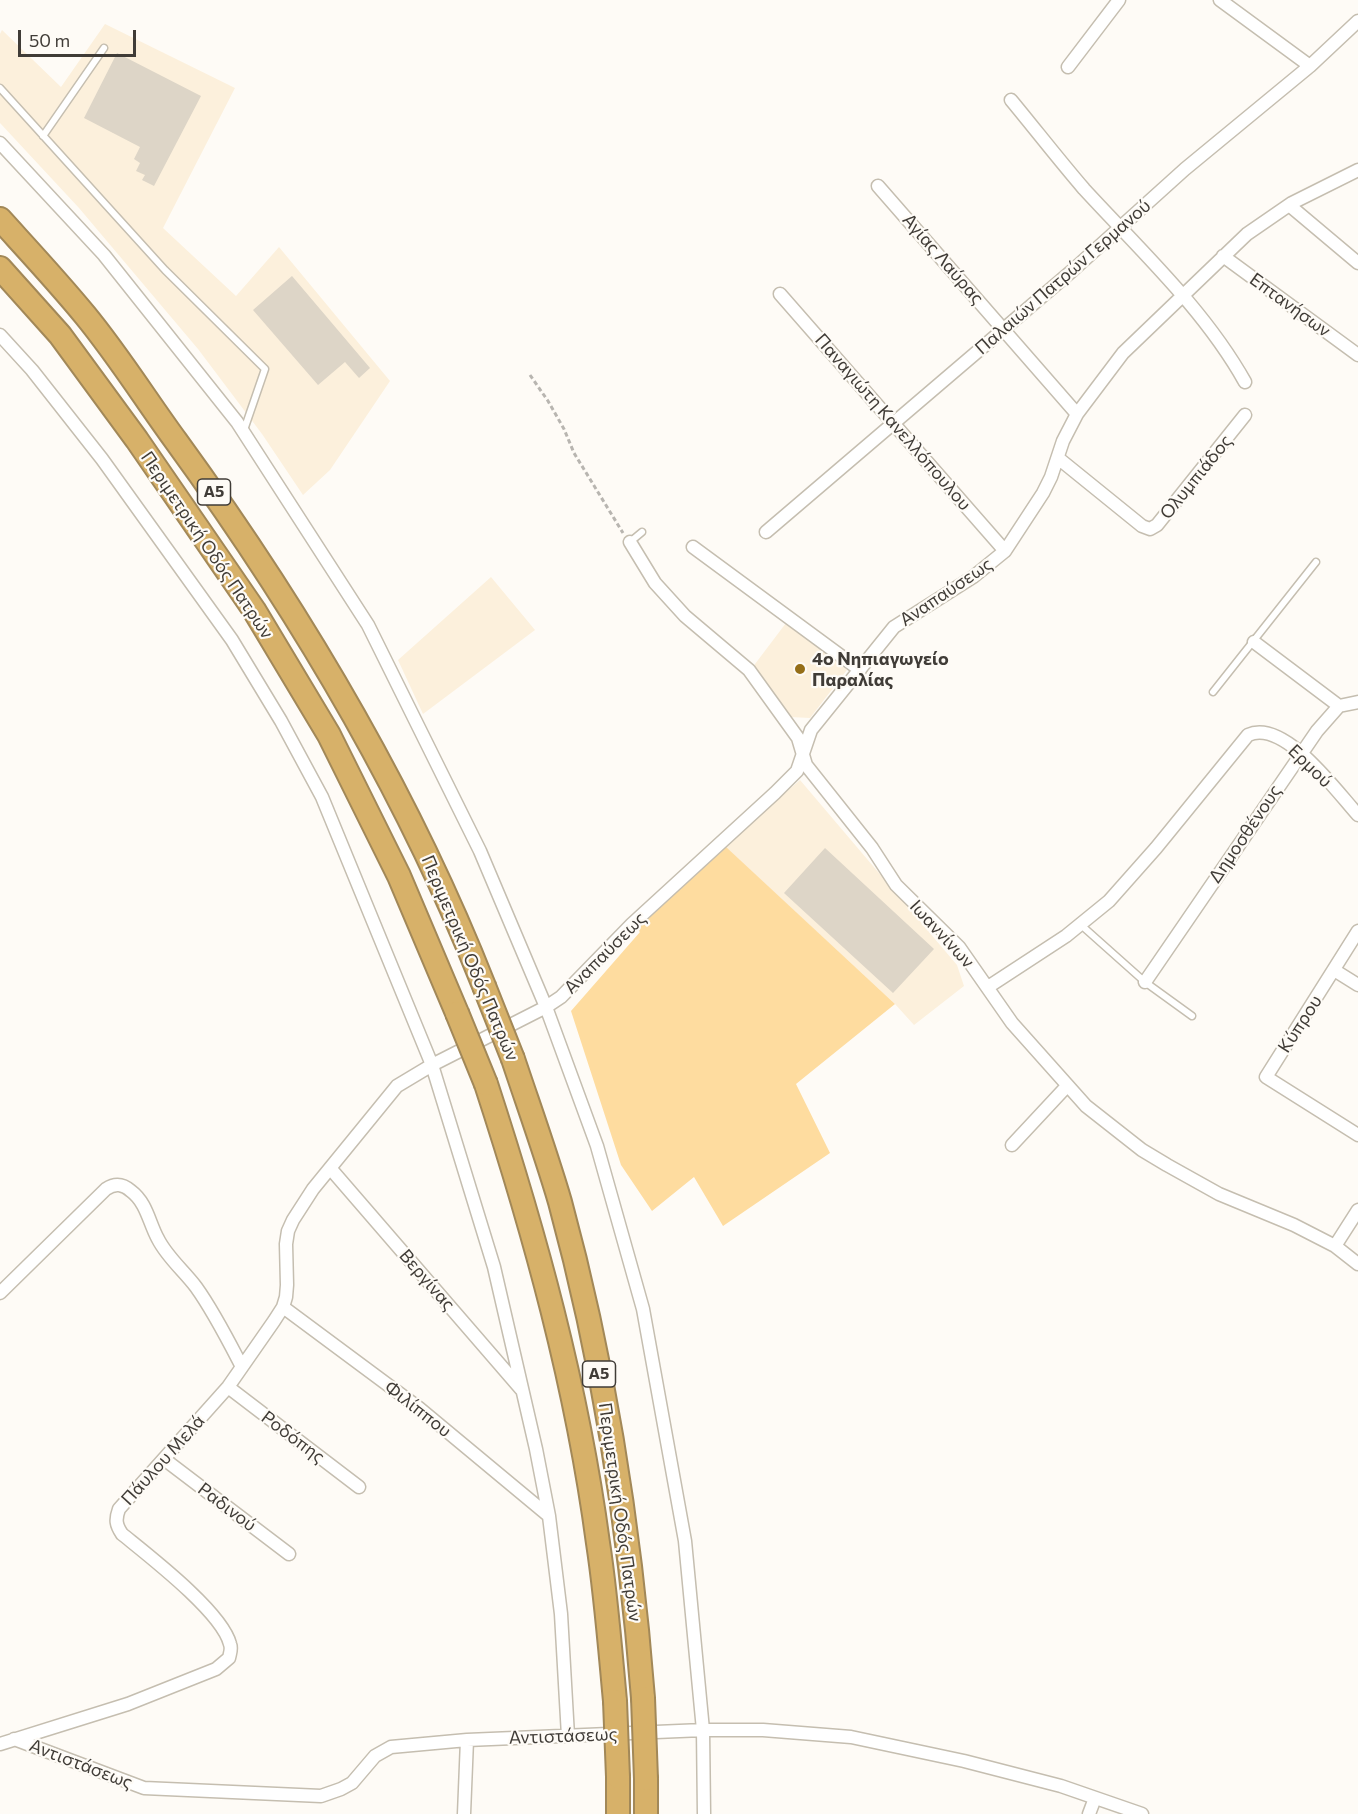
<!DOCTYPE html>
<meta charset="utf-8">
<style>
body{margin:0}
#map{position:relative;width:1358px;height:1814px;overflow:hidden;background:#fefbf6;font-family:Commissioner,sans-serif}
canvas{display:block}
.scale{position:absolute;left:18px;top:30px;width:118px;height:27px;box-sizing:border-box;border:3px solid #403c37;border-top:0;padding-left:8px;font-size:18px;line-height:21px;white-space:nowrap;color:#403c37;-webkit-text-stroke:4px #fefbf6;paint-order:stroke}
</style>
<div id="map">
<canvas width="1358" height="1814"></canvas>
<div class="scale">50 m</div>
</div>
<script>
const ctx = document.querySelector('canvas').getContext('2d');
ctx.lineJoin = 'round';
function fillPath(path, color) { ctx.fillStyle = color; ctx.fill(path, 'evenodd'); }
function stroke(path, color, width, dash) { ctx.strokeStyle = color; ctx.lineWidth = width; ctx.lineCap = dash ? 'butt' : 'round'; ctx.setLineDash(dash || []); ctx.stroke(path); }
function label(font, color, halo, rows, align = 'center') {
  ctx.font = font + ' Commissioner,sans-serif'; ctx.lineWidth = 4.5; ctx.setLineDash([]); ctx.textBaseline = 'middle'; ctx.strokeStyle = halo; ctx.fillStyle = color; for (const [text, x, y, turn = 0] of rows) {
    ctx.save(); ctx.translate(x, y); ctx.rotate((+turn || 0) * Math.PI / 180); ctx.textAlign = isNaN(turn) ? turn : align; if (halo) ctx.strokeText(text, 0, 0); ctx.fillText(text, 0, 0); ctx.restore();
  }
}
const built = new Path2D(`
 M105,24L235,88L163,228L236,296L279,247L390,381L330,470L303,495L262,434L198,349L79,208L0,123V34L2,30L61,87Z
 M491,577L535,630L423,714L398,660Z
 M786,623L847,670L810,718L790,717L752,668Z
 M800,780L957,965L964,986L914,1025L895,1004L724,846Z`);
const green = new Path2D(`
 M726,847L895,1004L796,1084L830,1153L723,1226L694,1177L652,1211L621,1165L571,1011L640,932L637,929Z`);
const building = new Path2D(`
 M117,53L201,96L154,186L142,180L145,175L136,171L140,163L134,159L140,147L84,118Z
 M292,276L370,368L359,378L345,362L318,385L253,310Z
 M825,848L934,949L893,993L784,893Z`);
const path = new Path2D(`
 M530,375L548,401L564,429L574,453L623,533`);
const service = new Path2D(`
 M0,88L165,270L265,369L244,430
 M43,136L104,48
 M630,542L642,532
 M1213,692L1316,562
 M1081,925L1145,982L1192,1016`);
const minor = new Path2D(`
 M1220,0L1310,66
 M1068,67L1119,0
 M1011,100C1035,129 1059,160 1084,189C1140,250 1204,309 1245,382
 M0,143L104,255L237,422L368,625L480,851L546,1007L597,1146L643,1309L685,1541L703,1730L704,1814
 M878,186L1077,414
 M1289,205L1358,263
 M1223,256L1358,355
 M780,294L1005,551
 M0,335L32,370L102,459L232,640L281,721L322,797L432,1065L494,1267L536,1449L549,1516L561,1614L568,1736
 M1058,458L1142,526L1150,529L1157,525L1245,415
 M766,532L1073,270L1185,169L1310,66L1358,21
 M630,542L655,583L685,616L749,670L798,738L806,765L872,848L896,885L959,947L1012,1023L1086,1106L1142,1150L1167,1165L1219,1194L1294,1225L1335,1246L1358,1264
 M693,547L860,670
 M1254,642L1339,706
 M1358,931L1266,1077L1358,1135
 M1334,970L1358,985
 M1145,982L1317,731L1339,706L1358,702
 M988,987L1066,936L1109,901L1156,848L1248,735C1284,718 1337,792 1358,815
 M1012,1145L1067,1086
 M330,1168L521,1389
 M1335,1246L1358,1210
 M0,1293L106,1189C115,1183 123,1184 131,1191C147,1203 149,1223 158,1239C167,1257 184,1271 196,1287C214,1312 228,1340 242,1367
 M283,1307L419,1408L549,1516
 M228,1387L359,1487
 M164,1459L289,1554
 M14,1739L144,1788L321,1796L341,1789L352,1783L375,1756L391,1747L467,1740L703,1730H763L851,1737L964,1761L1061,1786L1142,1814
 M0,1744L128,1704L216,1669L229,1658C230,1653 232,1649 230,1644C222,1612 149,1556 122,1534C116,1525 115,1520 119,1509L228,1387L274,1321L283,1307L286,1297L287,1285L286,1244L288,1231L293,1220L313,1189L397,1086L432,1065L546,1007L561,997L632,924L775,793L797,771L811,730L894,627L973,577L1005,551L1043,493L1051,477L1063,441L1077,414L1123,353L1247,234L1292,203L1358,170
 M464,1814L467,1740
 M1089,1814L1095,1798`);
const motorway = new Path2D(`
 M0,219C29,251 58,282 85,315C118,355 146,400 176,441C299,610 407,791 484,986
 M0,268L60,335L137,440L254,610L329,735L399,876L457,1013
 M513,1059C529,1107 546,1154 560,1202C604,1363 630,1530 643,1698
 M486,1084C535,1234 577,1386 598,1543C606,1595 610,1648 615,1701
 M618,1777V1814
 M646,1779V1814`);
const motorwayBridge = new Path2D(`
 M484,986L513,1059
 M457,1013L486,1084
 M643,1698L646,1779
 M615,1701L618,1777`);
const markers = [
 [800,669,6,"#956e18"]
];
const shields = [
 [214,492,33],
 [599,1374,33]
];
const shieldNames = [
 ["Α5",214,492],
 ["Α5",599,1374]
];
const streetNames = [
 ["Αγίας Λαύρας",943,259,49],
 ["Παλαιών Πατρών Γερμανού",1063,277,-41],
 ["Επτανήσων",1290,305,36],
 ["Παναγιώτη Κανελλόπουλου",893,422,49],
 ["Ολυμπιάδος",1196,477,-51],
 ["Περιμετρική Οδός Πατρών",207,545,56],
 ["Αναπαύσεως",946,592,-34],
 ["Ερμού",1310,766,44],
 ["Δημοσθένους",1245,834,-56],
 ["Ιωαννίνων",942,934,47],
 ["Αναπαύσεως",605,953,-45],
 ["Περιμετρική Οδός Πατρών",470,958,67],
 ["Κύπρου",1300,1024,-57],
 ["Βεργίνας",427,1280,49],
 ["Φιλίππου",418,1409,38],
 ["Ροδόπης",293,1437,37],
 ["Πάυλου Μελά",163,1460,-48],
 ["Ραδινού",227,1507,37],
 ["Περιμετρική Οδός Πατρών",620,1512,82],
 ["Αντιστάσεως",563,1736,-2],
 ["Αντιστάσεως",81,1764,21]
];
const poiNames = [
 ["4o Νηπιαγωγείο",812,659],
 ["Παραλίας",812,680]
];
fillPath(built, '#fcf0dc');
fillPath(green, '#fedc9f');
fillPath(building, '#ddd5c7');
stroke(service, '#c5beb0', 9);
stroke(minor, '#c5beb0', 15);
stroke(motorway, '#a28858', 26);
stroke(path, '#b8b5b0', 3, [4.5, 3]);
stroke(service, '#fff', 6);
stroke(minor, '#fff', 12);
stroke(motorway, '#d7b169', 22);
stroke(motorwayBridge, '#a28858', 26, []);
stroke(motorwayBridge, '#d7b169', 22);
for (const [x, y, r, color] of markers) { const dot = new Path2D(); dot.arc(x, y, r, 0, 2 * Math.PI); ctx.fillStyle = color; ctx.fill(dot); stroke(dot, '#fefbf6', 2); }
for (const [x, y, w] of shields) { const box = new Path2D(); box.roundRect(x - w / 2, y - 13, w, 26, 4.5); ctx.fillStyle = '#fefbf6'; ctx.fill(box); stroke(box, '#403c37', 1.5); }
label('bold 16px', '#403c37', null, shieldNames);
label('18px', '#403c37', '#fefbf6', streetNames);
label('bold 18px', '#403c37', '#fefbf6', poiNames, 'left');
</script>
